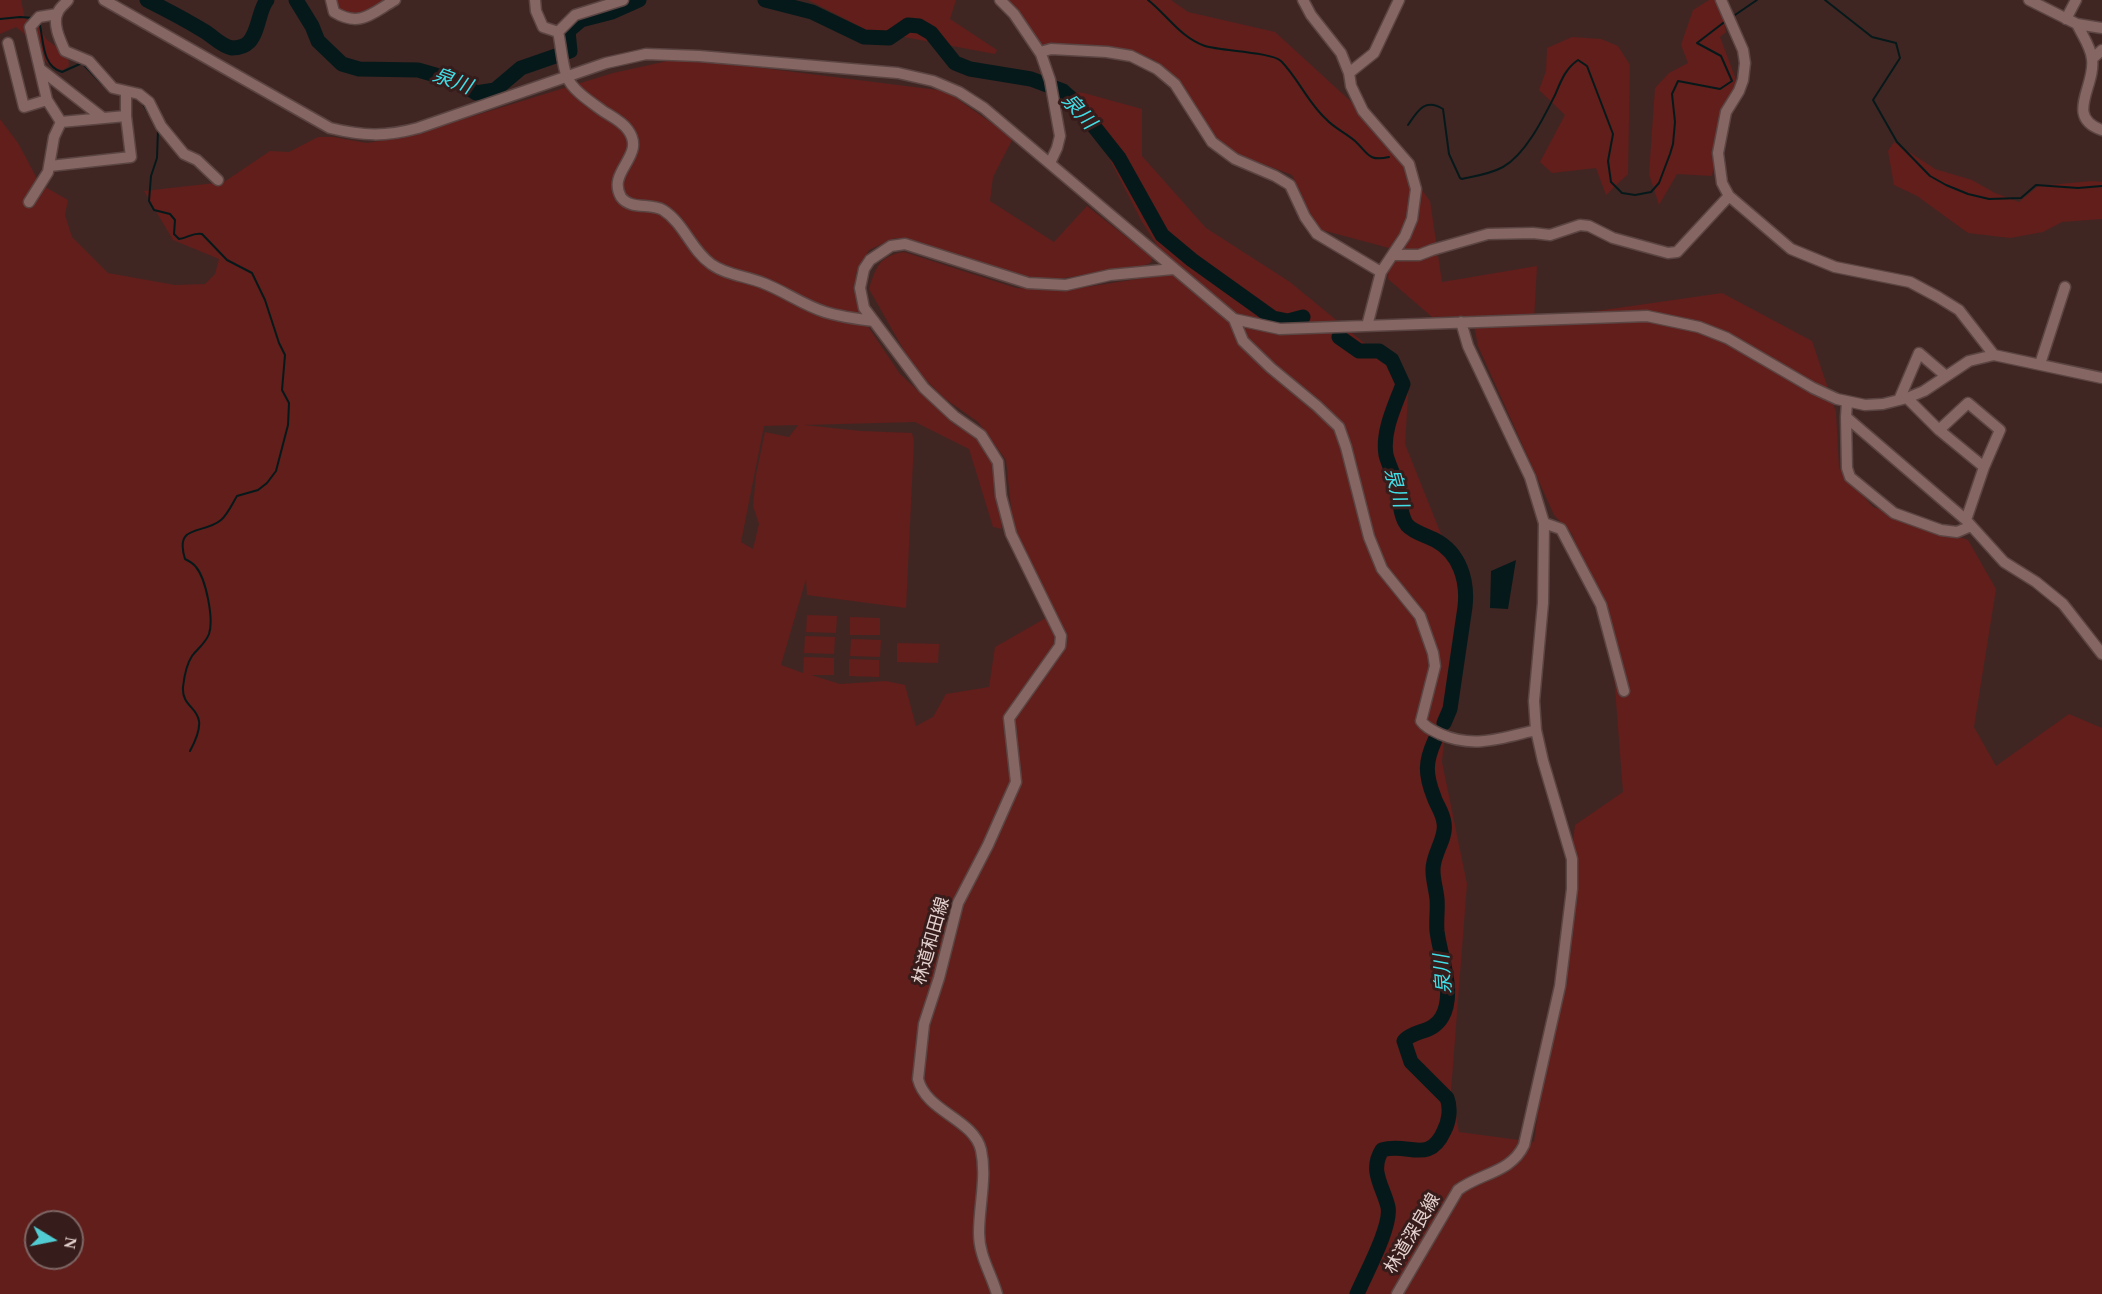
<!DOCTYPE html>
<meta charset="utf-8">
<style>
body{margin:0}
#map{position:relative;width:2102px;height:1294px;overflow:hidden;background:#402623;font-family:"Times New Roman",serif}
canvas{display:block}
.north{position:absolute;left:24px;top:1210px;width:60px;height:60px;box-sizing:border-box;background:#361c1a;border:2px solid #7c6563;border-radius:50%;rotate:100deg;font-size:16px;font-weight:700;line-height:24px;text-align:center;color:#e4d2d0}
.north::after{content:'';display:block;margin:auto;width:21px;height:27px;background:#51ccd3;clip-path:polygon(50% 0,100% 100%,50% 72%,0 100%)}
</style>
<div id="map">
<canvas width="2102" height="1294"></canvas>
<div class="north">N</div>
</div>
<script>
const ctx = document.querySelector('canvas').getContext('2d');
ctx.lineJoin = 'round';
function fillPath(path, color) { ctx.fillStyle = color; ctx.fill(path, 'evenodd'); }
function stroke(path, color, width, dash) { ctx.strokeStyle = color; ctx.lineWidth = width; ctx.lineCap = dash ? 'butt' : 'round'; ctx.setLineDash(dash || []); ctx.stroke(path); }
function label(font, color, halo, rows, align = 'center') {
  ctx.font = font + ' "Times New Roman","Noto Sans JP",serif'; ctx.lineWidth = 6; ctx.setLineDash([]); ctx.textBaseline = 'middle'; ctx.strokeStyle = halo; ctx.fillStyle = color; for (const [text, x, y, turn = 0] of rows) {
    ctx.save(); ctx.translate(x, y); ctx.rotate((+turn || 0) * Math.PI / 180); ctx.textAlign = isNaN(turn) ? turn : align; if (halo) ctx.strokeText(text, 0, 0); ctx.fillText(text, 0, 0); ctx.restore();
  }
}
const green = new Path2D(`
 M0,0H21L25,19L37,22L46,39L68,56L69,66L63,70C44,67 42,54 31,40C27,35 21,31 16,27L0,34Z
 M328,0H390L356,20L334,12Z
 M808,0H956L950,19L997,50L995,54L867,30Z
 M999,0H1171L1188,12L1275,32L1369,118L1430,201L1442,282L1537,266L1534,320L1722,293L1812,341L1836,412L1839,468L1873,507L1968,540L1996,589L1974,727L1996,766L2069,714L2102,728V1294H0V119L18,143L40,184L68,200L65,215L72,237L108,273L175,285L205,284L215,274L219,259L173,240L144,191L224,182L270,151L289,152L318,137H333L367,143L410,136L436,125L457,121L613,73L672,60L746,66L946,91L1013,138L993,177L990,201L1054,242L1087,206L1153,258L1150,263L1141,267L1057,279H1025L986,267L921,243L895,238L869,250L856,273L865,322L900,374L955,425L974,435L992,460L1002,529L993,527L969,449L915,422L804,425L861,431L912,433L914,441L906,608L807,595L806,579L781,665L803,673L804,657L834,658V675H811L840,684L886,681L905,685L916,726L933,717L946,694L989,687L995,647L1051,615L1014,535L1006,460L978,422L944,398L914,368L869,289C876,267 879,256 904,252L1016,288L1067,290L1163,275L1164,256L1142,222L1107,154L1068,106L1061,91L1084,93L1142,109V156L1206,228L1290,282L1409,380L1405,444L1461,584L1442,762L1467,884L1451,1091L1459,1132L1534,1142L1575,825L1623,792L1611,636L1572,534L1554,515L1478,346L1472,316L1432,317L1388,279L1389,248L1318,229L1292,175L1237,154L1213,135L1153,59L1044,51ZM798,425L789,437L765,432L756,475L753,506L759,524L753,549L741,542L764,426ZM36,1222H72V1258H36Z
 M1709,0H1720L1726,32L1720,37L1738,85L1726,112L1712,176L1677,174L1659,205L1649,174L1655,88L1669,73L1688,63L1681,45L1693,10Z
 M1572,37L1601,39L1618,46L1630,65L1628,174L1606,195L1596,168L1552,173L1540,162L1565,115L1539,90L1546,71L1547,48Z
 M1894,142L1935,169L1972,180L1995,193L2019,202L2038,186L2092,181L2102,182V219L2062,222L2043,232L2010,238L1968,233L1917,196L1894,185L1888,151Z
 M807,615L837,616L836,633L806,632Z
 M850,617L880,618V635H850Z
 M805,636L835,637L834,654L804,653Z
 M851,639L881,640L880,657L850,656Z
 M897,643L939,644L938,663L897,662Z
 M849,659L879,660V677L849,676Z`);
const water = new Path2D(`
 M1516,560L1508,609L1490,608L1491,571Z`);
const stream = new Path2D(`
 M1148,0C1167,15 1181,38 1205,46C1221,51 1271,52 1281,61C1298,78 1308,103 1326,119C1334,128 1346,133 1355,141C1368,153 1368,162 1389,157
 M1825,0L1872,37L1896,43L1900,58L1873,100L1897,142L1930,176L1946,185L1968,194L1989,199L2021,198L2036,185L2078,188L2102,186
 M1732,17L1757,0
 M0,19L20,17L34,18
 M39,21C44,39 41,66 62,72L82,63L102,84
 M143,104L149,114
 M1408,125C1418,110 1425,98 1443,109L1449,154L1460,178L1462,179C1476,176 1490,174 1503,167C1526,154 1544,117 1555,95C1561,81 1565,69 1578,60L1587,66L1613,134L1608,161L1611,182L1622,193L1635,195L1651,192L1659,183L1670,154L1673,144L1675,122L1672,94L1678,81L1720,89L1732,81L1721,56L1697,43L1727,20
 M158,129L157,158L151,176L149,201L154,210L170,214L175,220L174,234L179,239C188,238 193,232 202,234L227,260L252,273L265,300L279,343L285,355L282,390L289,403L288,425L276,471L267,483L258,490L237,496C232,504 228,514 221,520C203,535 174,523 185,559C189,561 193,563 196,567C206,579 214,619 209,634C205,644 198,648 192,656C186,665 184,678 183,687C181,714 215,705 190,751`);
const river = new Path2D(`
 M147,0C167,10 186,20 204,31C214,37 221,46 232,48C238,48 245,46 249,42C259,31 259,9 267,0
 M296,0L312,26L318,41L342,64L359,69L418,70L460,82L476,93L495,90L521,68L570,51L568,31L581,20L612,12L639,0
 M765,0L812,12L864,37L889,38L908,25L919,26L931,33L955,63L970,69L1031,79L1063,91L1073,100L1119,158L1162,235L1192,260L1273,318L1288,321L1303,317
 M1339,337L1359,351H1379L1392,360L1403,384C1395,406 1382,431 1386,455C1389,466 1395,477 1398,489C1400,500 1400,516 1407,525C1413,532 1427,536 1435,540C1460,553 1468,581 1465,607L1450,709L1444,723
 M1357,1294C1365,1275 1392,1226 1388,1207C1383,1186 1369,1171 1382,1150C1408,1142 1429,1165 1444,1131C1449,1122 1451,1108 1447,1098L1411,1062L1404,1041C1415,1029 1432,1034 1442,1017C1456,992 1440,957 1437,931C1436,920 1438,909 1437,899C1436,889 1433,880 1433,871C1432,854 1447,839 1444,823C1443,813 1437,806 1434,797C1425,774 1425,762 1435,740`);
const minor = new Path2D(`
 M68,0C65,4 60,7 58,12C52,23 60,40 65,51L89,61L113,88L139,94L149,102L161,126L184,154L197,160L218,180
 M104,0L330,128C363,136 385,137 418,128L606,63L646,54L699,56L898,73L933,81L959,92L984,108L1234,319L1280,329L1647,316L1699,327L1727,338L1813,388L1837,399L1865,405L1883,404L1907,398L1924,391L1969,361L1994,355L2102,378
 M331,0L334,12C360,28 372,13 395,0
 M535,0L536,11L543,27L558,32
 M1000,0L1014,14L1041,54L1050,80L1060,136L1057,148L1050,163
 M1303,0L1311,15L1341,53L1349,73L1351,86L1363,111L1409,164L1416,189L1412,219L1405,236L1381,272L1367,326
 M1721,0L1743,50L1745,63L1743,80L1739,91L1726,112L1718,153L1722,183L1729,196L1791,249L1835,267L1910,282L1938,297L1959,310L1994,355
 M2029,0L2077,24L2102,28
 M2066,19L2076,0
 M2077,24C2082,35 2091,47 2092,59C2096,86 2064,117 2102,130
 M558,32C561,44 562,65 567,77C573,91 591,102 603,111C611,116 623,122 628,130C647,156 606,171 621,197C630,210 651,203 663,210C684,223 691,250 711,264C726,275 746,276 763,283C784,291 803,305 825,312C841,317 857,319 874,321
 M558,32L575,15L623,0
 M8,43L24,107L47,100L61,122L54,137L48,172L29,202
 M1041,54L1044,51L1051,49L1107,52L1131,56L1157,69L1175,84L1212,142L1235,159L1275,176L1290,185L1305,217L1317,234L1381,272
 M2092,59L2102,50
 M40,69L103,118
 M1349,73L1374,53L1399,0
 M47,100L30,27L39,17L57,14
 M61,122L126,116V92
 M50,166L131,157L126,116
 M1394,255H1419L1432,250L1488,234L1533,233L1550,235L1580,225L1589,226L1613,238L1668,253L1677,252L1729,196
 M1234,319L1243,341L1271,368L1317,406L1339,427L1346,447L1369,537L1382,569L1420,616L1433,653L1435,666L1421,721C1426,728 1432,730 1440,734C1474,749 1502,738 1536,730
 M2040,364L2065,287
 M1907,398L1939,430L1984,467
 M1899,400L1919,353L1946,376
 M1847,402L1846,417L1966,520L2004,562L2036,582L2063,604L2102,654
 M1846,417L1847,468L1850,477L1894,513L1941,530L1957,532L1971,526
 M1939,430L1968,403L2000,430L1984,467L1966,520
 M1544,523L1561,529L1601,605L1624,691
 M997,1294C991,1273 979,1256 979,1233C979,1205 987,1177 981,1150C974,1119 926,1112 918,1079L924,1024L939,978L958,903L988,845L1016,782L1009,718L1060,646L1061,636L1011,534L1001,496L998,462L981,435L954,416L924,388L864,308L860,288L864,269L870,260L891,246L905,244L1028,283L1066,285L1110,275L1173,269
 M1397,1294L1458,1190C1480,1173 1511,1173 1524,1145L1560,986L1572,889V859L1543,761L1536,730L1534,701L1543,603L1544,523L1530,477L1468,346L1461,322`);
const streetNames = [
 ["林道和田線",932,941,-74],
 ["林道深良線",1413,1234,-59]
];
const waterNames = [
 ["泉川",452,82,20],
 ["泉川",1078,112,48],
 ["泉川",1395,488,75],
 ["泉川",1444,974,-94]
];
fillPath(green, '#611e1b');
fillPath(water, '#06191a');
stroke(stream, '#06191a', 2);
stroke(river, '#06191a', 15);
stroke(minor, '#5b4543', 13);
stroke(minor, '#856662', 10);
label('18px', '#e4d2d0', '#361c1a', streetNames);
label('italic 20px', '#40dfe8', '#361c1a', waterNames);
</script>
